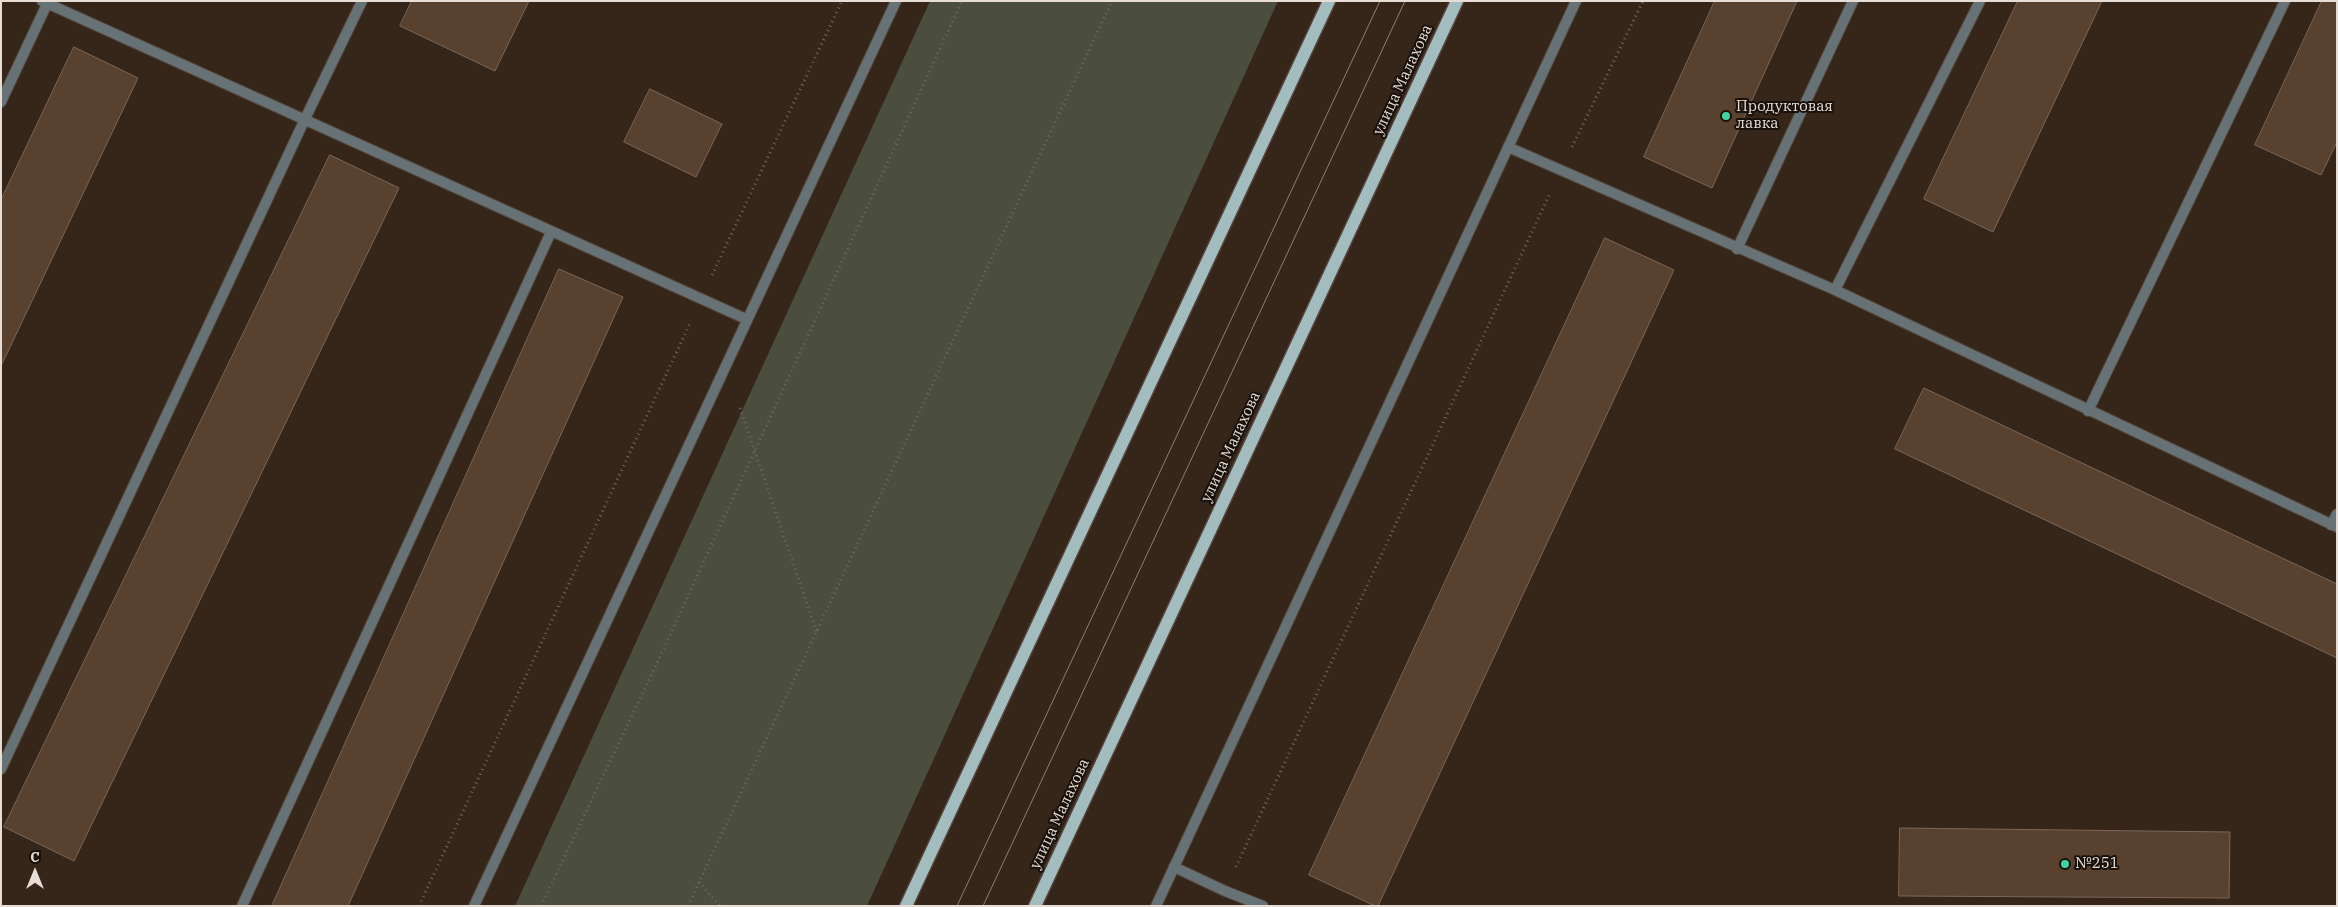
<!DOCTYPE html>
<meta charset="utf-8">
<style>
body{margin:0}
#map{position:relative;width:2338px;height:907px;overflow:hidden;background:#362519;font-family:"IBM Plex Serif",serif}
canvas{display:block}
.frame{position:absolute;inset:0;border:2px solid #e8ddd5;pointer-events:none}
.north{position:absolute;left:10px;top:847px;width:50px;height:50px;-webkit-text-stroke:4px #18100b;paint-order:stroke;rotate:0deg;font-size:14px;font-weight:700;line-height:20px;text-align:center;color:#e8ddd5}
.north::after{content:'';display:block;margin:auto;width:18px;height:22px;background:#e8ddd5;clip-path:polygon(50% 0,100% 100%,50% 72%,0 100%)}
</style>
<div id="map">
<canvas width="2338" height="907"></canvas>
<div class="frame"></div>
<div class="north">С</div>
</div>
<script>
const ctx = document.querySelector('canvas').getContext('2d');
ctx.lineJoin = 'round';
function fillPath(path, color) { ctx.fillStyle = color; ctx.fill(path, 'evenodd'); }
function stroke(path, color, width, dash) { ctx.strokeStyle = color; ctx.lineWidth = width; ctx.lineCap = dash ? 'butt' : 'round'; ctx.setLineDash(dash || []); ctx.stroke(path); }
function label(font, color, halo, rows, align = 'center') {
  ctx.font = font + ' "IBM Plex Serif",serif'; ctx.lineWidth = 4; ctx.setLineDash([]); ctx.textBaseline = 'middle'; ctx.strokeStyle = halo; ctx.fillStyle = color; for (const [text, x, y, turn = 0] of rows) {
    ctx.save(); ctx.translate(x, y); ctx.rotate((+turn || 0) * Math.PI / 180); ctx.textAlign = isNaN(turn) ? turn : align; if (halo) ctx.strokeText(text, 0, 0); ctx.fillText(text, 0, 0); ctx.restore();
  }
}
const green = new Path2D(`
 M930,1H1278L867,906H515Z`);
const building = new Path2D(`
 M412,1H529L495,71L400,26Z
 M1715,1H1797L1712,188L1644,157Z
 M2018,1H2102L1993,232L1924,199Z
 M2322,1H2337V142L2321,175L2255,145Z
 M74,47L138,78L1,366V200Z
 M650,89L722,124L696,177L624,142Z
 M330,155L399,188L74,861L4,827Z
 M1605,238L1674,270L1378,906H1375L1309,875Z
 M559,269L623,297L348,906H272Z
 M1924,388L2337,584V658L1895,449Z
 M1900,828L2230,832L2229,898L1899,896Z`);
const path = new Path2D(`
 M1572,147L1643,1
 M712,275L842,1
 M740,408L817,633
 M1236,867L1550,193
 M699,882L720,906
 M419,906L691,321
 M541,906L658,661L962,1
 M688,906L1112,1`);
const service = new Path2D(`
 M42,1L746,319
 M1,102L47,4
 M1508,147L1835,290L2337,527
 M1737,249L1853,1
 M1835,290L1980,1
 M2088,411L2285,1
 M2331,525L2337,514
 M1,769L304,121L362,1
 M1174,867L1225,891L1263,906
 M242,906L551,232`);
const tertiary = new Path2D(`
 M474,906L896,1
 M1156,906L1576,1`);
const primary = new Path2D(`
 M906,906L1329,1
 M1035,906L1457,1`);
const tram = new Path2D(`
 M957,906L1380,1
 M983,906L1405,1`);
const markers = [
 [1726,116,5,"#3fd4a2"],
 [2065,864,5,"#3fd4a2"]
];
const streetNames = [
 ["улица Малахова",1403,80,-65],
 ["улица Малахова",1231,447,-65],
 ["улица Малахова",1060,814,-65]
];
const poiNames = [
 ["Продуктовая",1736,107],
 ["лавка",1736,124],
 ["№251",2075,864]
];
fillPath(green, '#4b4e3e');
fillPath(building, '#58412f');
stroke(building, '#7b685a', 1);
stroke(service, '#524237', 12);
stroke(tertiary, '#524237', 12);
stroke(primary, '#524237', 15);
stroke(path, '#75665b', 3, [1, 4]);
stroke(service, '#667275', 10);
stroke(tertiary, '#667275', 10);
stroke(primary, '#a3bcc0', 12);
stroke(tram, '#8d7f75', 1);
for (const [x, y, r, color] of markers) { const dot = new Path2D(); dot.arc(x, y, r, 0, 2 * Math.PI); ctx.fillStyle = color; ctx.fill(dot); stroke(dot, '#18100b', 2); }
label('15px', '#e8ddd5', '#18100b', streetNames);
label('15px', '#e8ddd5', '#18100b', poiNames, 'left');
</script>
